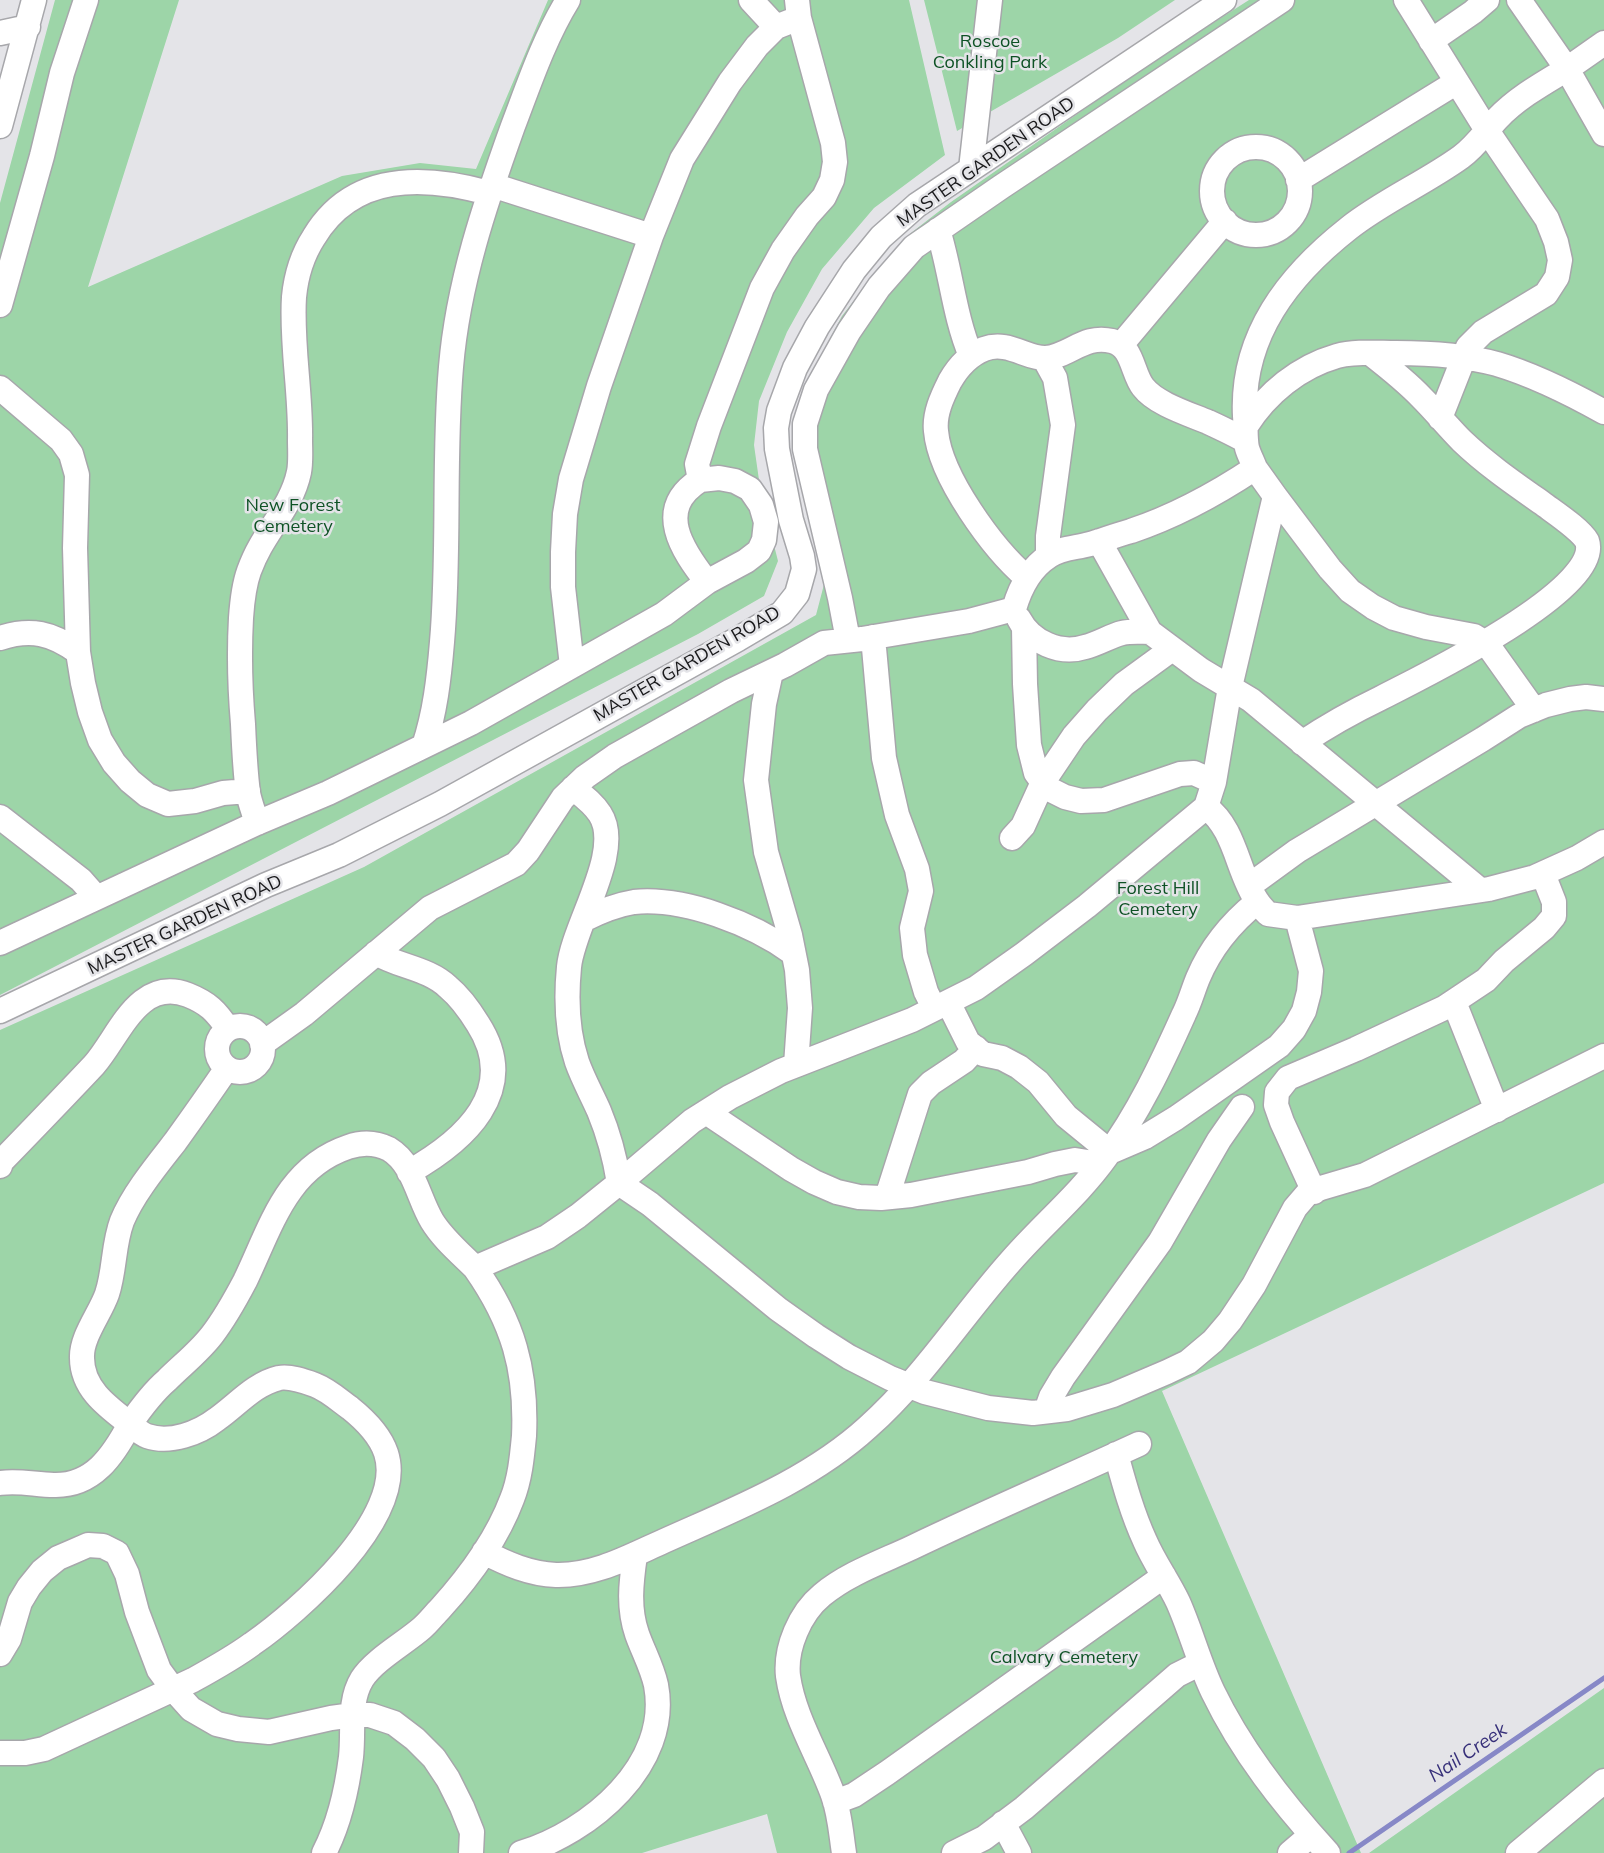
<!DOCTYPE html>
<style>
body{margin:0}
canvas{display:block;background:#e4e4e8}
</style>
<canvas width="1604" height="1853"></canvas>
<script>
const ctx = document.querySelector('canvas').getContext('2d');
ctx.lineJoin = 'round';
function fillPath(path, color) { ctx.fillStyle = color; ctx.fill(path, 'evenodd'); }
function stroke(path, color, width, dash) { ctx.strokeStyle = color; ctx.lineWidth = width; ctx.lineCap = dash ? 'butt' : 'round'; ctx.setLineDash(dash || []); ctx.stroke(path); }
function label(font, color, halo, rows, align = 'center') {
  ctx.font = font + ' Mulish,sans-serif'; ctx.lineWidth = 5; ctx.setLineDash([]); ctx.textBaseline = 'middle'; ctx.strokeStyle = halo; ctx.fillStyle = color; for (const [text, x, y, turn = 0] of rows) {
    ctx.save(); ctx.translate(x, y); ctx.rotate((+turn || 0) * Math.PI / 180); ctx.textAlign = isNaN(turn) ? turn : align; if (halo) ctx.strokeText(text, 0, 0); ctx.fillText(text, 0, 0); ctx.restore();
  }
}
const green = new Path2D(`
 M55,0H179L88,287L342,176L420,163L476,169L548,0H909L945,155L874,208L822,269L787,332L759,401L754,445L761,494L778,561L764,596L698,634L0,995V203Z
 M924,0H1175L1118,38L957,131Z
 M1249,0H1604V1183L1162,1391L1361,1853H777L767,1814L642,1853H0V1030L364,867L816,615L827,573L807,382L842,316L881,266L911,233L951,202L1152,62Z
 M1604,1688V1853H1369Z`);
const stream = new Path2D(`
 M1349,1853L1604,1678`);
const minor = new Path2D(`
 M751,0L776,27
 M1406,0L1488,132L1547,219L1556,242L1560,260L1557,277L1546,294L1483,332L1468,347L1440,418
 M1519,0L1567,69L1604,43
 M0,33L28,27
 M1431,41L1473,12L1487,0
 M0,126L34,0
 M1212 191a44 44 0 1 1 88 0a44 44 0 1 1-88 0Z
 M971,169L990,0
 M1298,180L1457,82
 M492,185L651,236
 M938,230C951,271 954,316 971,356
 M0,305L42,156L62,73L86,0
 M1121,345L1225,221
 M1044,358L1055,378L1063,425L1048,536V556
 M0,388L61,440L71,454L77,475L75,548L78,652L83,683L90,712L100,740L114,763L130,781L147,795L168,804L195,801L223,793L248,791
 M1246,426C1267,393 1299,367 1337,356C1355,351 1377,353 1396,353C1430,353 1464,355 1497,364C1534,375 1570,393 1604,412
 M1255,468C1253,462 1249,455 1247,448C1245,439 1246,427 1245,416C1241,336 1288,276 1349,228C1383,201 1425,183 1461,157C1476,146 1485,132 1497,119C1517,98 1542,84 1567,69L1604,134
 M700,480C654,509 682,550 707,582
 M1275,496L1330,569L1350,591L1373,607L1394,618L1426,627L1474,636L1487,644L1534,710
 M1099,541L1150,632L1201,670L1251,700L1480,890
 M1027,578C993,549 940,477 936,431C934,414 942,397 950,381C958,367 969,355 984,349C1008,340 1027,359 1046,358C1070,356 1084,334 1112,341C1133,346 1132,373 1143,387C1156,404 1189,414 1208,422C1221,428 1234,434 1246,441
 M1019,619C1031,642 1060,655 1085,647C1098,644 1110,636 1122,633C1131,631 1141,632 1150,632
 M1024,628L1025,684L1029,745L1036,773L1047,788L1065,797L1081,801L1104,800L1180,774L1194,773L1214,782
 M873,637L884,758L897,815L917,869L921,891L912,928L915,955L926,992L934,1008
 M0,638C31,628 52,633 78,652
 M848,640L840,598L805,449V424L816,390L849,331L879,287L914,247L1001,187L1282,0
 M572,666L563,587V552L565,514L571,479L599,386L651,236L682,159L730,82L757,46L776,27L799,18
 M771,672L764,704L756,780L766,852L790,935L797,970L800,1008L796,1065
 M1302,743C1327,726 1354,711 1381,698C1415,680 1604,590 1587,541C1580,529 1554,512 1542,503C1515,484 1486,464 1462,441C1448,427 1436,412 1422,398C1406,381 1388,367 1370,353
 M424,746C435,713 439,678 442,642C450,551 443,458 451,367C458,283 485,204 513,126C529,84 544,39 568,0
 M573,788C583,796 593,803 600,814C624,851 573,925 569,967C566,998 567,1032 577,1062C583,1079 592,1095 599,1111C609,1135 615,1158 619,1183L650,1204L778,1309L816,1336L849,1357L890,1378L925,1392L988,1408L1033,1413L1067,1409L1113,1395L1167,1372L1188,1362L1213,1341L1230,1321L1254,1285L1295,1208L1307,1194L1321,1188L1365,1175L1604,1056
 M1206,807C1236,829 1237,872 1257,901C1260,906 1264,910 1268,914L1297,918L1489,889L1535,877L1577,858L1604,842
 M0,817L81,880L96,897
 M257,823C254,813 250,803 248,793C245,770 244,747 243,724C240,689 239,654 241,618C242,603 244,585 249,571C252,563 256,554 260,547C274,522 293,501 299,472C301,462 300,450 300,440C301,392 291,344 294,297C296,276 303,254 314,237C353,172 424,175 489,193
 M1012,838L1023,826L1043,782L1074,736L1097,710L1124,684L1172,649
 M1249,886L1297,851L1483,739L1519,716L1546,705L1570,699L1586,697L1604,699
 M583,920C599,912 615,905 634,902C685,897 753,924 793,953
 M0,943L257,823L328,793L471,723L664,614L707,582L746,561L759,551L764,540L766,522L761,505L750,489L735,481L719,478L700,480L697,464L709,426L762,288L783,250L807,216L824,197L832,180L835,162L833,143L799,18L797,0
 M376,953C399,967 428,968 448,987C460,997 470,1011 478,1024C521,1091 464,1141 409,1172
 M948,1002L968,1042L983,1054L1002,1058L1019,1067L1038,1082L1066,1116L1110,1152L1145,1137L1176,1118L1279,1046L1294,1029L1304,1011L1309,992L1311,971L1297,918
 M1454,1002L1497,1110
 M0,1011L266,885L339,855L440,804L738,639L782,613L797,594L804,569L802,556L791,520L777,449L776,428L779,411L795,368L817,327L854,270L881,237L917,205L1224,0
 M217 1049a23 23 0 1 1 46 0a23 23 0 1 1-46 0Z
 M227,1068C210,1093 193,1117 175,1142C157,1165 133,1194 122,1221C113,1245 115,1270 107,1294C100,1314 81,1337 82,1358C82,1389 108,1407 130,1424C141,1408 152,1393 167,1380C182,1365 199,1352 212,1335C225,1318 235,1300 245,1281C271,1227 286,1168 348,1147C362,1142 375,1142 389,1149C414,1164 418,1198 432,1221C443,1239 460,1253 475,1268L547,1237L578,1216L619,1183L692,1121L730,1097L781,1071L912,1020L976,988L1024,954L1087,906L1206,807L1214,782L1230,687L1275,496L1255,468C1216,494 1176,516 1131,531C1117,535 1103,540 1090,544C1076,548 1061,548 1049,556C1030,568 1020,588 1014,609L969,621L862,639L824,643L785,665L731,691L615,756L585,777L563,798L528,851L516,864L430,908L304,1014L262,1044
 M706,1112L791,1169L814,1182L837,1192L859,1197L881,1198L911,1195L1028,1172L1055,1164L1075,1160L1100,1164
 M0,1166L1,1162C32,1130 63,1098 94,1065C119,1037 138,976 188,995C208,1003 216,1011 228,1029
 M1314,1192L1282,1122L1276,1105L1277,1092L1288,1078L1356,1049L1444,1008L1486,980L1504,961L1544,928L1554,916V902L1543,874
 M887,1197L920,1094L931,1083L964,1061L976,1048
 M1046,1411L1051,1397L1063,1377L1160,1242L1219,1140L1242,1107
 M1116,1454C1124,1483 1132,1513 1145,1541C1154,1562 1168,1581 1178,1602C1191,1631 1199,1663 1213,1692C1242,1752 1283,1804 1328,1853
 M0,1483C19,1480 36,1485 54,1485C93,1486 113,1456 130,1424C135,1428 141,1434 147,1436C170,1444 199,1433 217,1419C237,1405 254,1384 279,1378C290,1376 304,1381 315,1385C328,1390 339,1400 350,1408C365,1420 380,1435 386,1453C407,1517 298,1612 252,1644C233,1658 213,1669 193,1680L44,1749L25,1753H0
 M484,1552C507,1564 530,1574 556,1575C595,1576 630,1556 664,1541C735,1509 810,1480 868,1427C923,1378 962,1316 1010,1262C1041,1226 1078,1196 1106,1157C1138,1114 1162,1063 1184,1014C1190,1002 1193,990 1198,978C1211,947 1231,923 1257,902
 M0,1654L9,1639L20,1602L29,1587L42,1571L58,1558L72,1552L88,1545L103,1546L117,1553L127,1574L137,1612L159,1670L173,1689L191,1709L217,1724L238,1729L269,1732L331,1718L353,1715H370L394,1723L415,1739L434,1758L448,1779L462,1807L472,1832L471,1853
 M835,1802L854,1795L887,1773L1164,1576
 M1003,1823L1019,1853
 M324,1853C339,1824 347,1789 351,1757C354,1731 348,1702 362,1679C374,1660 405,1643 422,1628C429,1622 434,1615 440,1609C469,1577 497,1539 512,1499C520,1479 522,1457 524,1436C527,1370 513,1322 475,1268
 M521,1853C590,1832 671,1765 656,1685C652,1667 643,1651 637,1634C628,1608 631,1583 635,1555
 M844,1853C841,1834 840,1814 833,1795C819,1756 794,1718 788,1676C785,1648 800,1613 822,1595C847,1574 881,1562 911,1548C986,1512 1063,1479 1139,1444
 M954,1853L984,1838L1024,1808L1177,1675L1201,1663
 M1290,1853L1311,1835
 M1518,1853L1604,1781`);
const parkNames = [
 ["Roscoe",990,42],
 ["Conkling Park",990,63],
 ["New Forest",293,506],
 ["Cemetery",293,527],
 ["Forest Hill",1158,889],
 ["Cemetery",1158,910],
 ["Calvary Cemetery",1064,1658]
];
const streetNames = [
 ["MASTER GARDEN ROAD",986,162,-35],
 ["MASTER GARDEN ROAD",687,664,-30],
 ["MASTER GARDEN ROAD",185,925,-25]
];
const waterNames = [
 ["Nail Creek",1468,1753,-34]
];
fillPath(green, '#9dd5a8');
stroke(stream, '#8788c7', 5);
stroke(minor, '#a7a7ab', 27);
stroke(minor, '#fff', 24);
label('18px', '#0e5225', '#e4e4e8', parkNames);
label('18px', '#19191b', '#e4e4e8', streetNames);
label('italic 19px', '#362f79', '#e4e4e8', waterNames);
</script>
